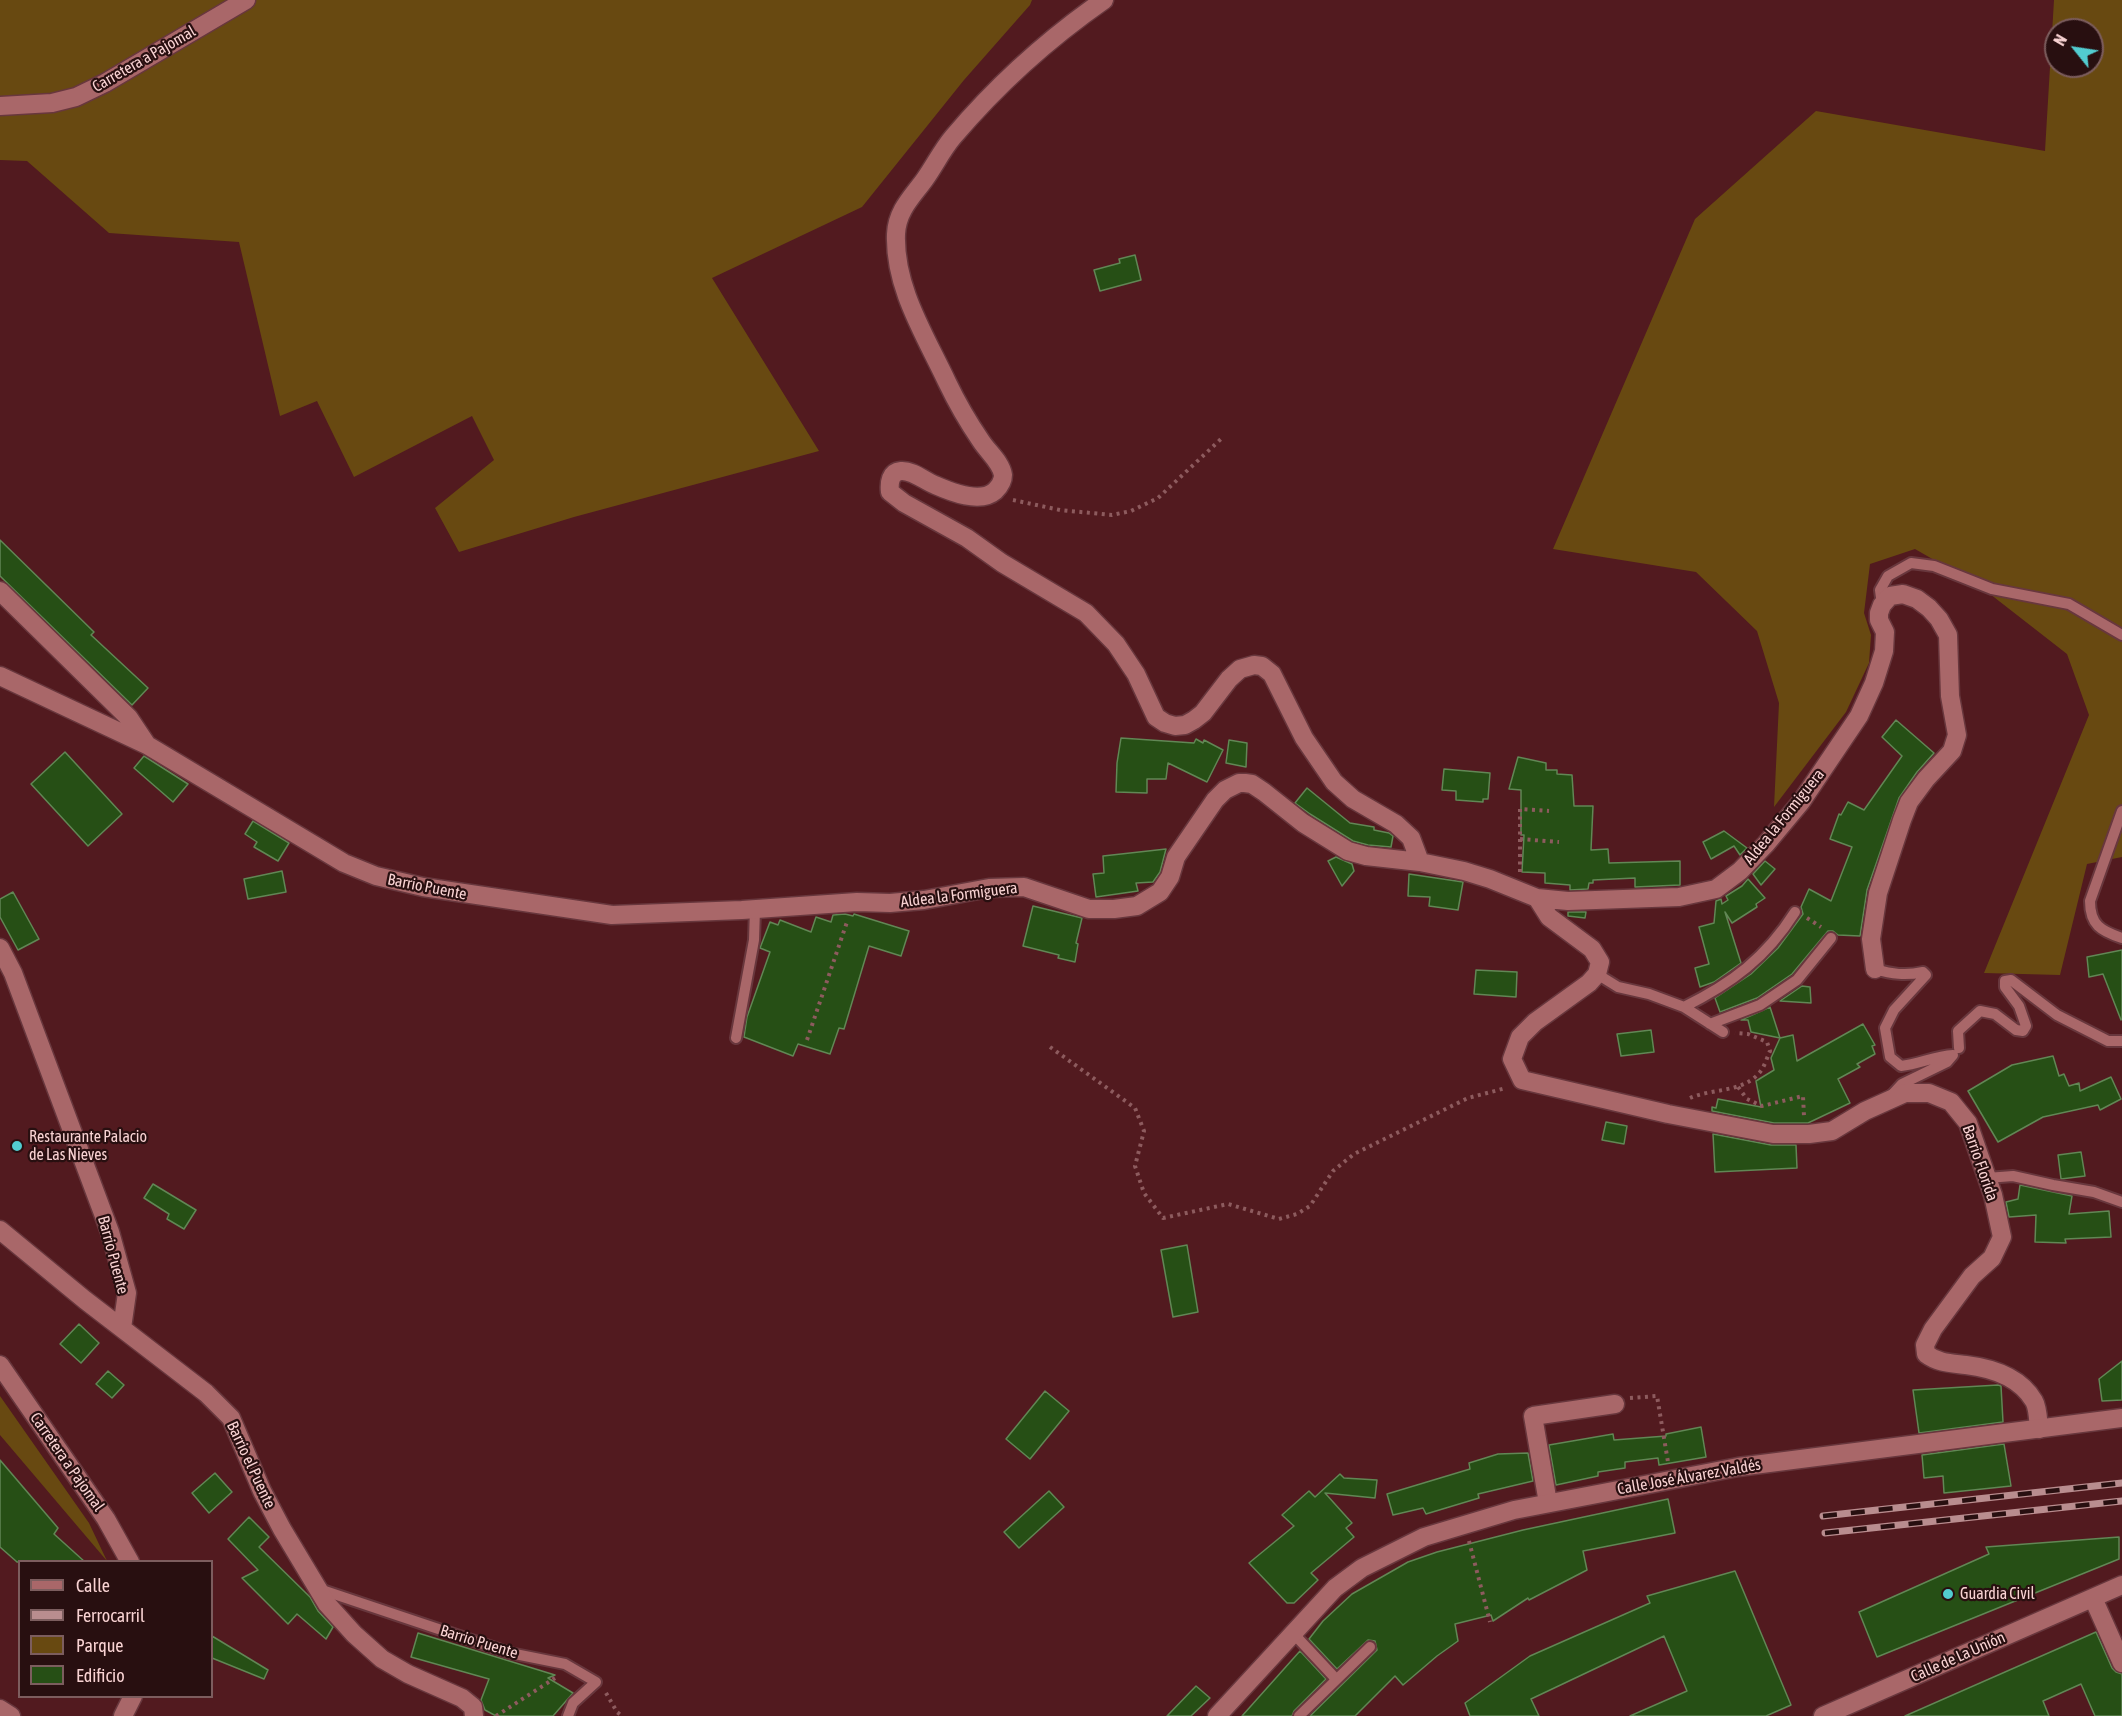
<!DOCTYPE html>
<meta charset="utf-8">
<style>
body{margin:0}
#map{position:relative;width:2122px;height:1716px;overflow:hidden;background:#521a1f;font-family:"Asap Condensed",sans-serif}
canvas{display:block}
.legend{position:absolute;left:18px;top:1560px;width:195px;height:138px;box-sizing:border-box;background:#280f10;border:2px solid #7c5d5e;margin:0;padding:8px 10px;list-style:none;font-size:18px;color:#f9d3d3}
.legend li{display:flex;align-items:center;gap:12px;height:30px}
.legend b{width:30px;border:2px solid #7c5d5e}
.north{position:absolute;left:2044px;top:18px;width:60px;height:60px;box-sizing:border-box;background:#280f10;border:2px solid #7c5d5e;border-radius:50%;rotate:300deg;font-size:16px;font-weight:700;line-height:24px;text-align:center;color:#f9d3d3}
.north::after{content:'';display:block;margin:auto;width:21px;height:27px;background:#52ccd0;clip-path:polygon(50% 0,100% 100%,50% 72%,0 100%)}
</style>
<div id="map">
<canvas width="2122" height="1716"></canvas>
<ul class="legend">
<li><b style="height:8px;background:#a96769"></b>Calle</li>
<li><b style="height:8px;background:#b98d8f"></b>Ferrocarril</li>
<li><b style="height:16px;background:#684911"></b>Parque</li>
<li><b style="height:16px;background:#264f15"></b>Edificio</li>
</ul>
<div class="north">N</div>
</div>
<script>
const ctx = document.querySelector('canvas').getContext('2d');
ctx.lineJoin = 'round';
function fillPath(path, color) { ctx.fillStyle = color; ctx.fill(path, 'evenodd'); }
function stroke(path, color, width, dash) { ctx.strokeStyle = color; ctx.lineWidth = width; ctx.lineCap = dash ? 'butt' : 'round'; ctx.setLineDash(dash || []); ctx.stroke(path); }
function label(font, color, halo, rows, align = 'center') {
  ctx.font = font + ' "Asap Condensed",sans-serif'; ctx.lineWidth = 4.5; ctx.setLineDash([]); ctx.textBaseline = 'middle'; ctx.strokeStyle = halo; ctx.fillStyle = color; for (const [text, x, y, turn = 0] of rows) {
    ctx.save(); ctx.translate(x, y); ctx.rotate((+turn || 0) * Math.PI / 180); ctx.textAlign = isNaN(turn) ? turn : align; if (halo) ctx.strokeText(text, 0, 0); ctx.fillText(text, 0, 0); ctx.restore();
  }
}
const green = new Path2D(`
 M0,0H1032L1030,5L964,80L862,207L712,278L819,451L574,517L459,552L435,508L494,460L472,416L354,477L317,401L280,416L239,242L109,233L27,161L0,160Z
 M2054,0H2122V857L2087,864L2060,975L1984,973L2089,715L2067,654L1981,587L1915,549L1870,564L1864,613L1871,635L1869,663L1846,712L1774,807L1779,703L1757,631L1696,572L1553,549L1695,219L1816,111L2045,151ZM2056,30H2092V66H2056Z
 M0,1396L89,1523L107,1561L0,1435Z`);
const building = new Path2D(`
 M1135,255L1141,280L1100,291L1094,270L1120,263L1119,259Z
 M0,540L94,632L91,635L148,688L132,705L0,576Z
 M1896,720L1934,753L1917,772L1899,798L1867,890L1860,936L1838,935L1833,931H1828L1792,974L1757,998L1720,1012L1715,998L1751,974L1778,948L1803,914L1801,907L1809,889L1831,901L1852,847L1830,839L1839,814L1841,815L1848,802L1864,810L1902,756L1882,737Z
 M1121,738L1194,743L1196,739L1203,743L1204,740L1223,750L1207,782L1168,763L1166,779H1147V793L1116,792L1117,763Z
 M1229,740L1247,743L1246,767L1226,763Z
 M65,752L122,814L88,846L31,784Z
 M144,756L188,784L173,802L134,768Z
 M1518,757L1546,763V770H1557V774L1572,775L1574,806H1593L1591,850L1608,849L1609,863L1680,861V885L1635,887V878L1593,880V883H1589L1588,889L1570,890V885L1545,883V873L1522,872L1524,835H1521V790L1509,789Z
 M1444,769L1490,773L1488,799H1483V802L1456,800V791L1442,790Z
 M1307,788L1350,823L1374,827V830L1389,833L1393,836L1391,847L1368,845L1353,841L1310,814L1295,803Z
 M253,821L289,843L278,861L254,847L257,842L245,834Z
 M1724,831L1747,848L1740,855L1734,846L1711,859L1703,842Z
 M1166,849L1160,872L1153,882L1136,883L1138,891L1096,897L1093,874L1104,873L1103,856Z
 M1336,857L1352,864L1354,871L1342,886L1328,861Z
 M1765,861L1775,869L1761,885L1753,874Z
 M282,871L286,892L248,899L244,879Z
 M1409,874L1463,882L1458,910L1429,906L1430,897L1408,896Z
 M1748,879L1765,898L1756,904L1757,907L1732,923L1725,912L1741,963L1714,982L1700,987L1695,968L1709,964L1699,927L1714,923L1716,901L1721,899L1722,904L1728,900L1726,896L1742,886Z
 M13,892L39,939L18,950L0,917V899Z
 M1033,906L1082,918L1076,943L1078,944L1075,962L1058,958L1059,955L1023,946Z
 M1568,912H1586L1585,918L1568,916Z
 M845,914L853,916L854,914L909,931L901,956L869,946L844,1029L839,1028L830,1054L798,1044L793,1056L744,1037L747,1017L770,952L760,948L770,922L778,925L780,920L811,932L816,917L831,922L833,915Z
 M2122,950V1019L2121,1020L2103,974L2089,977L2087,957Z
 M1476,970L1517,972L1516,997L1474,994Z
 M1802,986L1810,987L1811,1003L1780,1001Z
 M1770,1007L1780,1038L1793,1035L1797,1061L1863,1024L1875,1045L1872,1046L1875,1054L1857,1064L1860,1067L1838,1079L1850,1103L1808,1123H1774L1712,1111V1107L1716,1108L1718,1099L1761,1107L1756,1081L1774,1070L1771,1058L1780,1038L1751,1032L1748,1020H1741Z
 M1651,1030L1654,1052L1621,1056L1617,1034Z
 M2053,1056L2059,1076L2064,1074L2069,1086L2079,1083L2080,1091L2111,1077L2121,1099L2100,1110L2098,1105L2043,1117L1998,1142L1968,1091L2012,1065Z
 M1606,1122L1627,1126L1624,1144L1602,1140Z
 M1713,1134L1771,1145H1796L1797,1168L1715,1172Z
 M2081,1152L2085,1176L2061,1179L2058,1155Z
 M153,1184L196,1210L184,1229L167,1219L169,1214L144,1198Z
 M2020,1185L2072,1196L2069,1214L2109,1211L2111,1237L2065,1239L2066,1243L2035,1242L2036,1215L2009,1217L2006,1202L2018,1199Z
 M1187,1245L1198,1312L1173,1317L1161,1250Z
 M79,1324L99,1343L81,1363L60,1344Z
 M2122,1361V1400L2102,1401L2099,1379Z
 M108,1371L124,1385L112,1398L96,1384Z
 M1998,1385L2001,1386L2003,1422L1919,1433L1913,1390Z
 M1045,1391L1069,1411L1030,1459L1006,1439Z
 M1701,1427L1706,1457L1659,1465L1658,1458L1625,1462V1468L1598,1472V1476L1556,1485L1549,1445L1613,1434L1614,1440L1666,1436V1434Z
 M2004,1444L2011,1486L1944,1493L1943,1476L1924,1478L1922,1455Z
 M1528,1453L1533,1481L1478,1494L1479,1498L1426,1514L1423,1508L1393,1515L1387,1494L1470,1469L1469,1463L1498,1454Z
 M0,1460L58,1528L54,1534L85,1562H17L0,1547Z
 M215,1473L232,1492L209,1513L192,1493Z
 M1340,1474L1344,1478L1377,1480L1375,1498L1325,1493L1352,1523L1346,1528L1354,1537L1311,1573L1318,1580L1294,1603H1287L1249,1563L1294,1526L1282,1515L1309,1491L1315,1497Z
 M1049,1491L1064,1507L1019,1548L1004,1532Z
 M1668,1499L1675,1533L1583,1551L1587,1570L1529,1600L1528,1598L1493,1621L1491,1615L1455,1624L1458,1641L1437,1656L1403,1685L1395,1676L1355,1716H1310L1377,1650L1375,1641L1368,1640L1337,1669L1309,1639L1323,1621L1352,1594L1408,1562L1437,1552L1523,1530Z
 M249,1517L269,1537L259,1547L310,1597L318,1611L333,1627L326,1639L297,1614L288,1624L242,1578L258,1570L228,1539Z
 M2119,1537V1559L1877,1657L1859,1612L1989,1554L1986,1547Z
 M1735,1571L1791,1705L1766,1716H1630L1687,1691L1664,1636L1531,1699L1539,1716H1470L1465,1703L1530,1656L1650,1603L1647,1596Z
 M2096,1632L2112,1668L2116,1672L2122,1674V1716H2095L2081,1684L2043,1701L2049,1716H1905Z
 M418,1633L555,1675L548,1678L573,1693L553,1716H496L485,1710L481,1700L489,1679L411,1657Z
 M212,1636L268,1670L264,1679L212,1658Z
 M1300,1651L1326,1679L1294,1711L1292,1716H1242Z
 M1196,1686L1210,1698L1191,1716H1167Z`);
const path = new Path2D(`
 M1013,500L1060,510L1112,515L1131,511L1158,498L1221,439
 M1520,839L1559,842
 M1520,872V809L1549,811
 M1807,918L1821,927
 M807,1040L847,922
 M1050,1047L1135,1108L1144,1131L1135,1166L1144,1193L1163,1218L1228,1204L1279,1219L1297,1214L1310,1206L1333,1171L1354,1154L1468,1098L1506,1088
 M1738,1087L1747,1099L1762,1106L1803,1096L1804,1116
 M1690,1098C1713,1088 1743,1093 1760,1072C1765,1066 1767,1057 1770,1051L1767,1042L1748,1034L1735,1033
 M1630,1398L1657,1396L1668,1462
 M1469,1541L1490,1622
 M606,1693L617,1712L622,1716
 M496,1716L555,1678`);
const service = new Path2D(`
 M1882,605L1880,590L1888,576L1911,563L1934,566L1992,589L2069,604L2122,635
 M2122,811L2090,901C2090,925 2101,931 2122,938
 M1875,969C1892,974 1905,976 1923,972L1926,975L1894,1010L1885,1028L1890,1057L1901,1066C1919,1064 1935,1056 1953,1055L1947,1062L1902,1084L1891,1096
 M1597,974L1618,987L1649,994L1684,1007L1723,1032
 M1684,1007C1732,983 1766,958 1795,912
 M1710,1024L1760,1005L1797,980L1831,938
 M736,1038L754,940L755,909
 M1959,1048L1958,1031L1980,1011L1995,1014L2016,1030L2023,1031L2026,1026L2019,1006L2005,987V981L2011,980L2057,1015L2108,1041H2122
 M1987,1178L2013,1176L2053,1185L2094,1192L2122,1202
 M319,1589L510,1653L565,1664L596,1682L573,1703L568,1716
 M1293,1633L1336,1679
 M1299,1716L1370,1647`);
const minor = new Path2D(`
 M1104,0C1048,39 997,85 953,137C942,150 935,165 925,179C913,196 897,210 896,234C894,287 925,335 947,382C957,403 968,422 981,441C988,452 1001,462 1003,475C1003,482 999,487 995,491C980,504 951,492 935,485C925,481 912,470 901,471C890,472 889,483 890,492L904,503L967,538L1002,563L1086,613L1116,644L1136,674L1156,717L1165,723L1175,726L1185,725L1194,720L1203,713L1229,679L1240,669L1254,665L1262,666L1272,674L1304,738L1334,782L1353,799L1396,824L1411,838L1420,862
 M0,591L129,718L147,745
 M0,676L147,745L344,863L376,876L423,887L612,915L742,910L857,902L890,903L924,900L989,888L1024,887L1089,909H1114L1137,906L1160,892L1170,877L1176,857L1215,800L1225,790L1239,783H1245L1252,784L1264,792L1303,823L1348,851L1366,856L1420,862L1464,871L1490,879L1537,898L1549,917L1592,949L1600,962L1597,974L1589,983L1535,1022L1520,1037L1512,1059L1522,1080L1668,1114L1773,1134H1809L1832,1131L1865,1111L1905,1093H1929L1951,1102L1968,1123L1993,1195L2002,1237L1992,1258L1972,1276L1933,1329L1925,1345L1926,1354C1938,1363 1950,1363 1966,1365C1991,1368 2020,1377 2034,1401C2038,1408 2038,1420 2039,1429
 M1537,898L1568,901L1679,897L1716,889L1740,871L1766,844L1801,802L1859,716L1874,683L1884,651L1885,632L1879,620V613L1882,605L1890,596L1903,594L1917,599L1929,608L1939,619L1948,635L1950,696L1957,735L1952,751L1926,779L1909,802L1902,820L1878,893L1871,939L1875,969
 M0,948L13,973L110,1232L127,1293L122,1328
 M0,1230L85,1300L206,1393L231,1418L262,1491L282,1529L327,1604L354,1634L382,1659L408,1674L462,1698L473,1707L474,1716
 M1548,1503L1533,1416L1615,1404
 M2093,1598L2122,1663
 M1823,1716L2122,1585`);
const tertiary = new Path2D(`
 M0,106L52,103L76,97L105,83L246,0
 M0,1365L106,1519L130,1562
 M0,1709L11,1716
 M123,1716L133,1696
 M1217,1716L1335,1588L1362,1568L1424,1537L1514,1510L1738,1467L2122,1418`);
const rail = new Path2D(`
 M1823,1516L2122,1483
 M1825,1533L2122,1501`);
const markers = [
 [17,1146,6,"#52ccd0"],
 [1948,1594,6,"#52ccd0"]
];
const streetNames = [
 ["Carretera a Pajomal",144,59,-30],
 ["Aldea la Formiguera",1784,817,-51],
 ["Barrio Puente",427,887,11],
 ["Aldea la Formiguera",959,895,-7],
 ["Barrio Florida",1980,1163,71],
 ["Barrio Puente",113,1255,75],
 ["Carretera a Pajomal",67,1462,55],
 ["Barrio el Puente",251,1465,65],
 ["Calle José Álvarez Valdés",1689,1477,-10],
 ["Barrio Puente",479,1642,17],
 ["Calle de La Unión",1958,1657,-24]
];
const poiNames = [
 ["Restaurante Palacio",29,1137],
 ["de Las Nieves",29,1155],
 ["Guardia Civil",1960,1594]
];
fillPath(green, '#684911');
fillPath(building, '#264f15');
stroke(building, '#618755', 1.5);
stroke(service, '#68373d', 14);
stroke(minor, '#68373d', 21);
stroke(tertiary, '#68373d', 21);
stroke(path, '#8d5b5e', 4, [3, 4.5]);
stroke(service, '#a96769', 10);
stroke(minor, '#a96769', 18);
stroke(tertiary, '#a96769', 18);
stroke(rail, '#b98d8f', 7);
stroke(rail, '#280f10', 4.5, [14]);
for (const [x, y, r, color] of markers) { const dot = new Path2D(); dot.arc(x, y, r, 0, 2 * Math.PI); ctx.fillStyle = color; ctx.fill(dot); stroke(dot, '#280f10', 2); }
label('16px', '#f9d3d3', '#280f10', streetNames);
label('16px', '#f9d3d3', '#280f10', poiNames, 'left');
</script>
